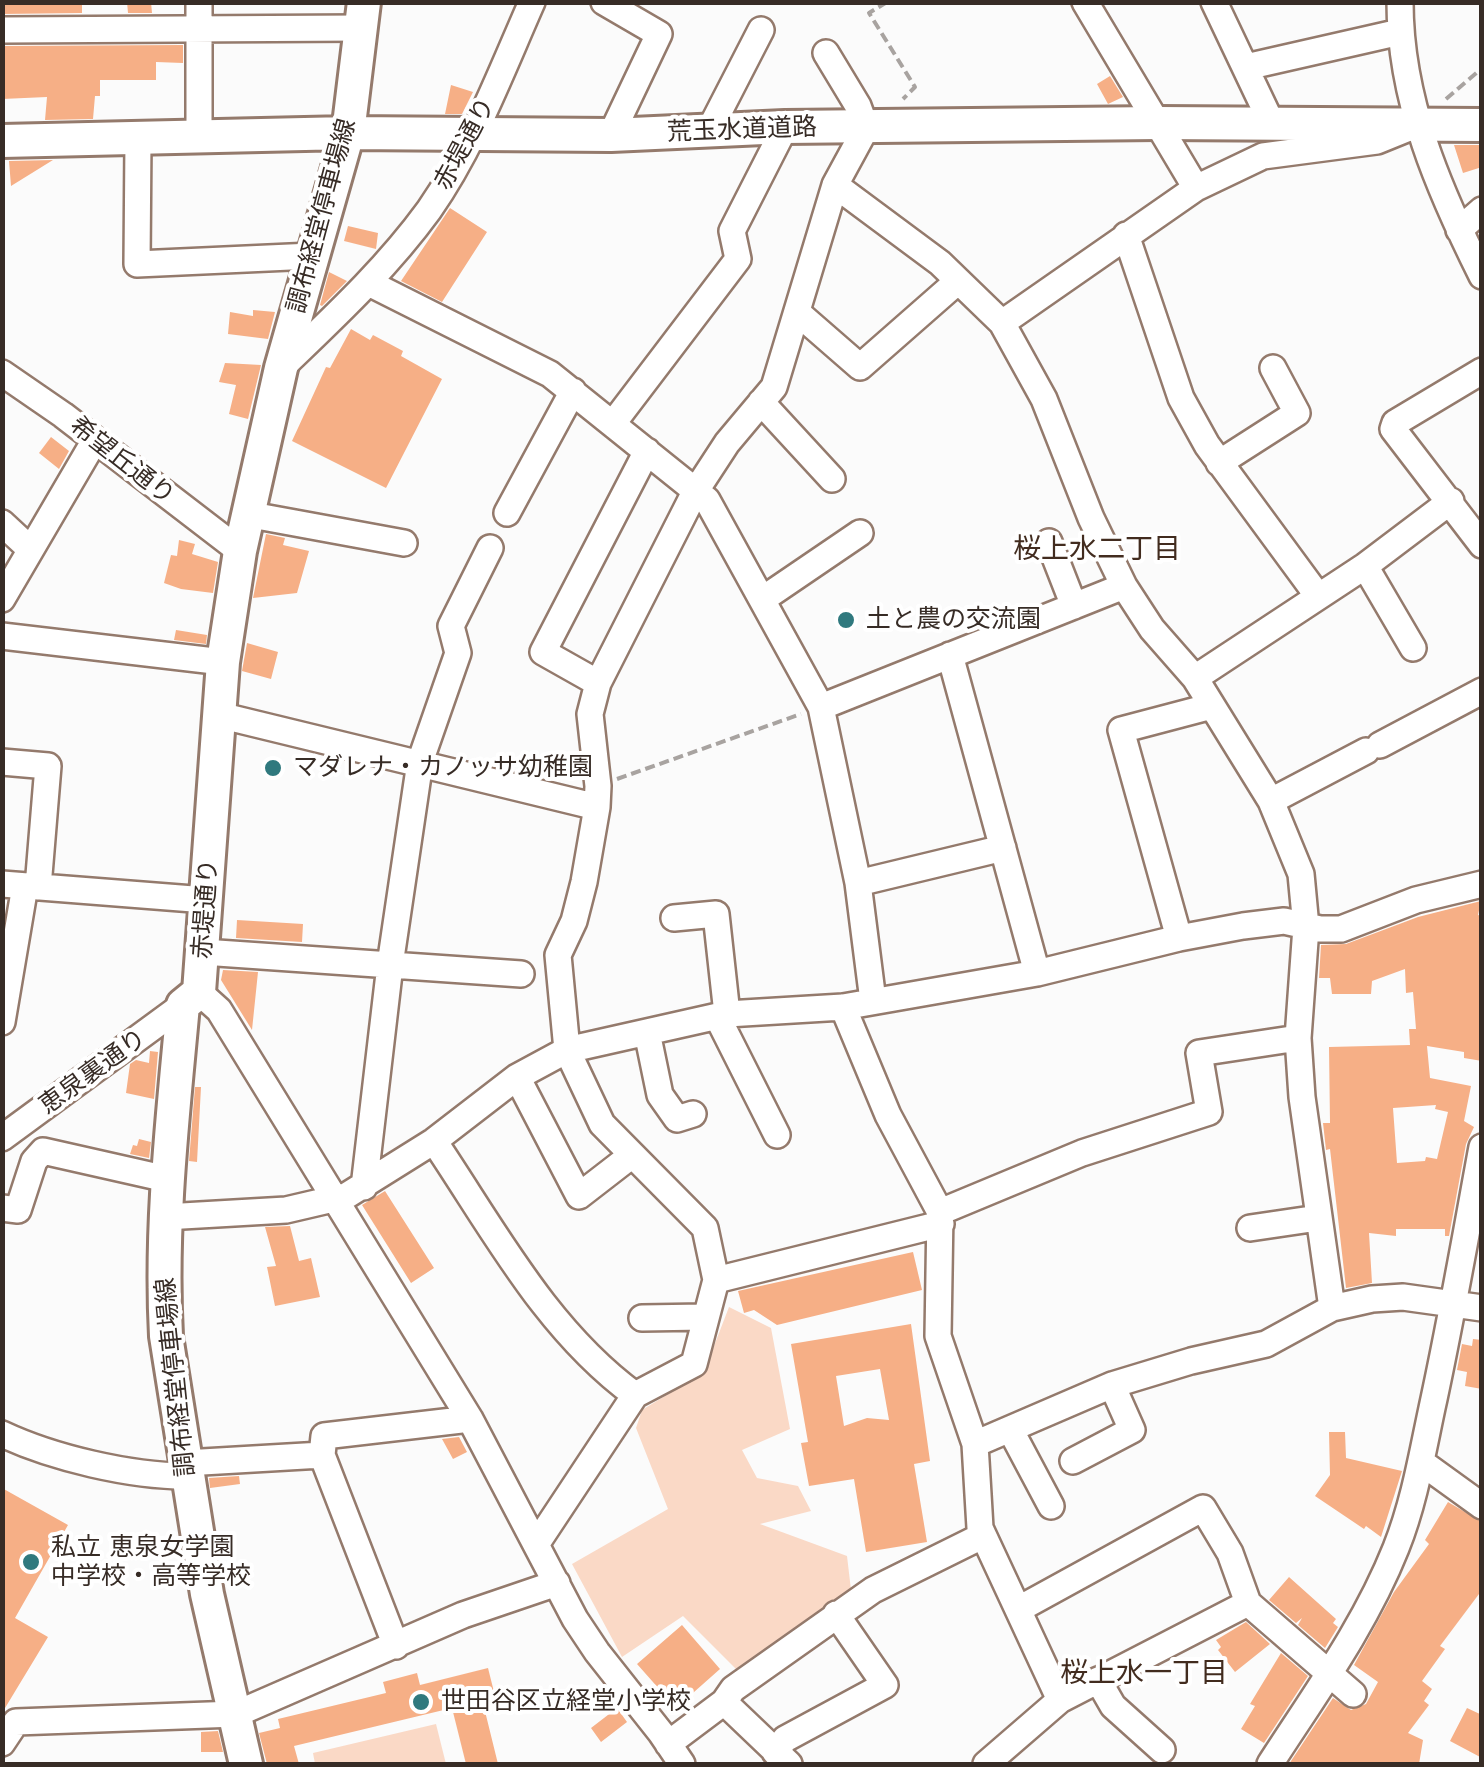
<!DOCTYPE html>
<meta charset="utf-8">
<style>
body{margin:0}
#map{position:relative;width:1484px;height:1767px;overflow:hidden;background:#fbfbfb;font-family:"Work Sans",sans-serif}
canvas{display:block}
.frame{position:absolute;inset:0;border:5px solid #372c26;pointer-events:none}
</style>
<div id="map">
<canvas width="1484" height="1767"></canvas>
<div class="frame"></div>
</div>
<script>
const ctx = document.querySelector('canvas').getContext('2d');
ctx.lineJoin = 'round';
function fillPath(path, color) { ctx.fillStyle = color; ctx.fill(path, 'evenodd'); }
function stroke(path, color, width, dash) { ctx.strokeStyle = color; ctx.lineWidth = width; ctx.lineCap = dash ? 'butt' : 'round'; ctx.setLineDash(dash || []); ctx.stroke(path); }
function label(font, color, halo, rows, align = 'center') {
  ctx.font = font + ' "Work Sans","Noto Sans JP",sans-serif'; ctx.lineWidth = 8; ctx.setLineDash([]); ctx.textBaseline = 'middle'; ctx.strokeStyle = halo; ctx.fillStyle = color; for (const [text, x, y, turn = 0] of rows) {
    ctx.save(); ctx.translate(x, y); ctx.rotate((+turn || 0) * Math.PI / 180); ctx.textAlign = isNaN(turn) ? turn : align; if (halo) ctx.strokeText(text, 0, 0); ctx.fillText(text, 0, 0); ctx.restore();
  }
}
const green = new Path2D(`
 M729,1307L771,1328L790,1429L742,1450L757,1478L798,1486L811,1511L760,1524L847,1556L851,1590L737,1670L683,1616L622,1657L572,1564L668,1509L636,1428L642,1410L704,1372Z
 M436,1724L446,1764H315L313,1753Z`);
const building = new Path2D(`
 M2,2H82V13L2,14Z
 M127,2H151L152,13H128Z
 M183,45V63L156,62V80H100V96H95L93,119L45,120L47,97L2,99V46Z
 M1110,76L1123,97L1108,104L1097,84Z
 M451,85L473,92L462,114H445Z
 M1454,145H1479L1482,167L1463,173Z
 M53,160L11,186L9,161Z
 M450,208L487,232L442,302L401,281Z
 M348,226L378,233L376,249L344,241Z
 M329,272L347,281L322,306L320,305Z
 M253,310L275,312L268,339L228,334L230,312L253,316Z
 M351,329L370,340L373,335L403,351L401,356L442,379L386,488L292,441L326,367L330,368Z
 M225,363L261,365L248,419L229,414L236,385L219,382Z
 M51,437L69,451L59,469L39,453Z
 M266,534L285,538L283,545L309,551L297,593L253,598Z
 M179,540L195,544L192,554L218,562L213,593L181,589L164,583L171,555L177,556Z
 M176,630L207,635L206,644L174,640Z
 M247,643L278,652L271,679L242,671Z
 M1481,901L1478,915L1482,916V1061L1464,1058V1052L1427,1046L1430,1078L1471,1086L1464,1121L1474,1127L1466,1144L1449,1236H1445V1229H1396V1236L1369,1233L1372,1283L1346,1288L1330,1149L1326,1150L1323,1123H1330L1329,1047L1410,1045L1409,1029H1416L1413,992L1406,993L1405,969L1372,981L1371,994H1332L1330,978H1319L1321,945L1346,944L1418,917ZM1436,1105L1435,1109L1448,1112L1437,1159L1426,1157L1425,1161L1397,1163L1393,1108Z
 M237,920L303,924L302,942L236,938Z
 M223,970L258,972L252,1030L221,980Z
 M150,1051L158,1052L154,1099L126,1093L130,1064L136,1060L149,1063Z
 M195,1087H201L197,1162L189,1161Z
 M139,1139L151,1142L149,1158L130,1154L133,1145L137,1146Z
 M385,1191L434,1268L411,1283L362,1205Z
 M290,1226L299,1261L311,1258L320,1297L275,1306L267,1267L276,1266L265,1227Z
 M913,1252L922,1290L777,1325L754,1310L744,1313L738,1291Z
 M911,1324L930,1461L914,1464L927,1542L866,1552L854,1479L809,1486L801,1443L808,1442L791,1344ZM880,1369L889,1420L867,1418L844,1426L836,1376Z
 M1473,1339L1482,1340V1389L1465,1386L1467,1372L1457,1370L1462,1344L1472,1346Z
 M1329,1432H1345L1346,1458L1402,1471L1381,1537L1366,1526L1364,1529L1315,1496L1330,1475Z
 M459,1437L467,1452L453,1459L442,1439Z
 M239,1476L240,1484L210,1488L209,1478Z
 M2,1488L68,1525L15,1618L48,1637L2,1713Z
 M1448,1502L1482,1522V1590L1440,1646L1445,1649L1422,1681L1432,1689L1424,1701L1429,1705L1408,1733L1423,1740L1419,1764H1289L1333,1698L1351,1710L1366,1704L1378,1682L1354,1665L1394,1592L1429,1544L1425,1540Z
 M1289,1577L1336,1619L1333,1623L1338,1627L1325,1648L1298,1625L1302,1618L1296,1623L1269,1600Z
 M1246,1622L1270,1644L1235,1672L1218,1650L1221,1647L1216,1640Z
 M682,1625L720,1669L676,1708L637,1664Z
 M1281,1653L1308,1676L1264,1743L1241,1729L1255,1706L1250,1704Z
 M488,1668L495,1696L482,1699L498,1764H466L452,1708L294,1746L299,1764H267L259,1733L280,1728L278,1719L386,1693L383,1682L417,1673L420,1685Z
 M617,1708L627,1722L601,1742L591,1728Z
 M1467,1708L1482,1715V1758L1450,1741Z
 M218,1731L223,1752H201V1732Z`);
const path = new Path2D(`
 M887,2L869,13L915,87L903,99
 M1446,99L1482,68
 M617,779L801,714`);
const minor = new Path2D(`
 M199,2V138
 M604,2L659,34L611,135
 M1085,2L1196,188
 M1214,2L1272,124
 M1400,2C1400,101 1439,190 1482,276
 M2,30L361,28
 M1246,67L1400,32
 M709,131L761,30
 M138,139L137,264L312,256
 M835,185L940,263L1002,323L1044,399L1091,518L1124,586L1152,629L1195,678L1271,801L1301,874L1306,927L1298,1038L1302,1097L1332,1308
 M1459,230L1482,210
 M1126,235L1181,398L1207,445L1318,596
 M369,283L550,374L707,500L821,707L858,883L873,1001
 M798,313L860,367L958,281
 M1002,323L1196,188L1263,156L1377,141L1409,128
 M281,368C333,318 386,269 429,210C473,147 501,72 532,2
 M1482,371L1395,423L1393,429L1482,545
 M2,373L63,415L240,551
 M761,402L832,479
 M614,422L738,259L732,231L785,127
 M1219,463L1297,413L1273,368
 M507,513L573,391
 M246,514L404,543
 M2,523L30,549
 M1049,542L1074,606
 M1365,566L1413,648
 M2,599L95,440
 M763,599L860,533
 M2,636L223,662
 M950,655L1037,973
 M1195,678L1365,566L1451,501
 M598,683L543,652L647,451
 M821,707L1124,586
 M219,715L597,807
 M1380,745L1482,691
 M2,762L48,766L38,887
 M1271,801L1366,751
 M858,883L1003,848
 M2,884L206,900
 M674,918L716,914L727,1014
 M1179,938L1121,730L1212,706
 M203,952L521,974
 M199,992L219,1010L470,1419L575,1619L597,1652L661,1733L682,1764
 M843,1007L888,1115L940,1212L938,1336L975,1444L980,1528L1060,1700
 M717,1016L777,1135
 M2,1022L25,886
 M647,1032L660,1095L677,1119L693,1114
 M517,1077L579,1196L632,1155
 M2,1138L183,1005
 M434,1141C494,1230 546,1330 635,1395
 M364,1187L390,965L420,762L458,653L451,626L490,548
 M2,1208L18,1210L34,1161L43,1151L167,1179
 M940,1212L1082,1153L1209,1112L1199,1053L1298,1038
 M165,1217L286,1210L346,1196L434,1141L517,1077L567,1050L727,1014L843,1007L1037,973L1179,938L1243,926L1284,921L1320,929H1341L1416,900L1482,884
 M1250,1228L1318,1218
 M716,1280L941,1224
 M642,1318L704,1317
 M1010,1429L1051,1506
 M2,1434C53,1458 130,1476 186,1476
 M975,1444L1112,1385L1191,1361L1266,1344L1332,1308L1372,1299L1403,1297L1482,1308
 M1073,1461L1132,1430L1112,1385
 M1421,1462L1482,1506
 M185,1463L322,1455
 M537,1543L635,1395L694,1364L716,1280L705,1228L602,1124L567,1050L558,955L574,921L584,882L597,807L598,786L590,714L598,683L695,492L727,443L774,387L835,185L866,128L858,106L826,53
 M1019,1609L1203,1508L1230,1553L1248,1603L1353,1694
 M396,1646L322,1455L324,1436L470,1419
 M1098,1680L1113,1706L1162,1750
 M724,1702L789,1764
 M2,1743L16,1722L236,1714L463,1615L557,1583
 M668,1744L724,1702L733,1689L873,1590L982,1536
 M775,1752L785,1739L885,1685L836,1614
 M986,1764L1060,1700L1248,1603
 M1270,1764C1315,1694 1365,1626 1396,1548C1414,1503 1422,1455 1432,1408C1451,1321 1466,1234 1482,1147`);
const major = new Path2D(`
 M2,141L348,133L611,135L785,127L1158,123L1482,125
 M246,1764L207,1594L166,1336C160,1225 173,1115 183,1005L199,992L223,662L240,551L281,368L348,133L364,2`);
const markers = [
 [846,620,10,"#30797e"],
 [273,768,10,"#30797e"],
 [31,1562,10,"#30797e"],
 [421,1702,10,"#30797e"]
];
const streetNames = [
 ["荒玉水道道路",742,130,-2],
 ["赤堤通り",465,144,-62],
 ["調布経堂停車場線",322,216,-75],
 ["希望丘通り",122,461,38],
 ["赤堤通り",206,909,-86],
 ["恵泉裏通り",93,1072,-36],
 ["調布経堂停車場線",176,1377,-96]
];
const poiNames = [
 ["土と農の交流園",866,620],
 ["マダレナ・カノッサ幼稚園",293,768],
 ["私立 恵泉女学園",51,1548],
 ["中学校・高等学校",51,1577],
 ["世田谷区立経堂小学校",441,1702]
];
const neighbourhoodNames = [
 ["桜上水二丁目",1097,550],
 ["桜上水一丁目",1144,1674]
];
fillPath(green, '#fad9c6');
fillPath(building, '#f6af86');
stroke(minor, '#947a6c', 30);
stroke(major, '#947a6c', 38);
stroke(path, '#a8a3a0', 4, [10, 5]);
stroke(minor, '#fff', 25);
stroke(major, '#fff', 32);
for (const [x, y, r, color] of markers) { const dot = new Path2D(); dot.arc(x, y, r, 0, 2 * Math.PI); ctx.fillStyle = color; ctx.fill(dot); stroke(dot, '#fff', 4); }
label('25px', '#372c26', '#fff', streetNames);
label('25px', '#372c26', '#fff', poiNames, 'left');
label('28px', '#422c1f', '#fff', neighbourhoodNames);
</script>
